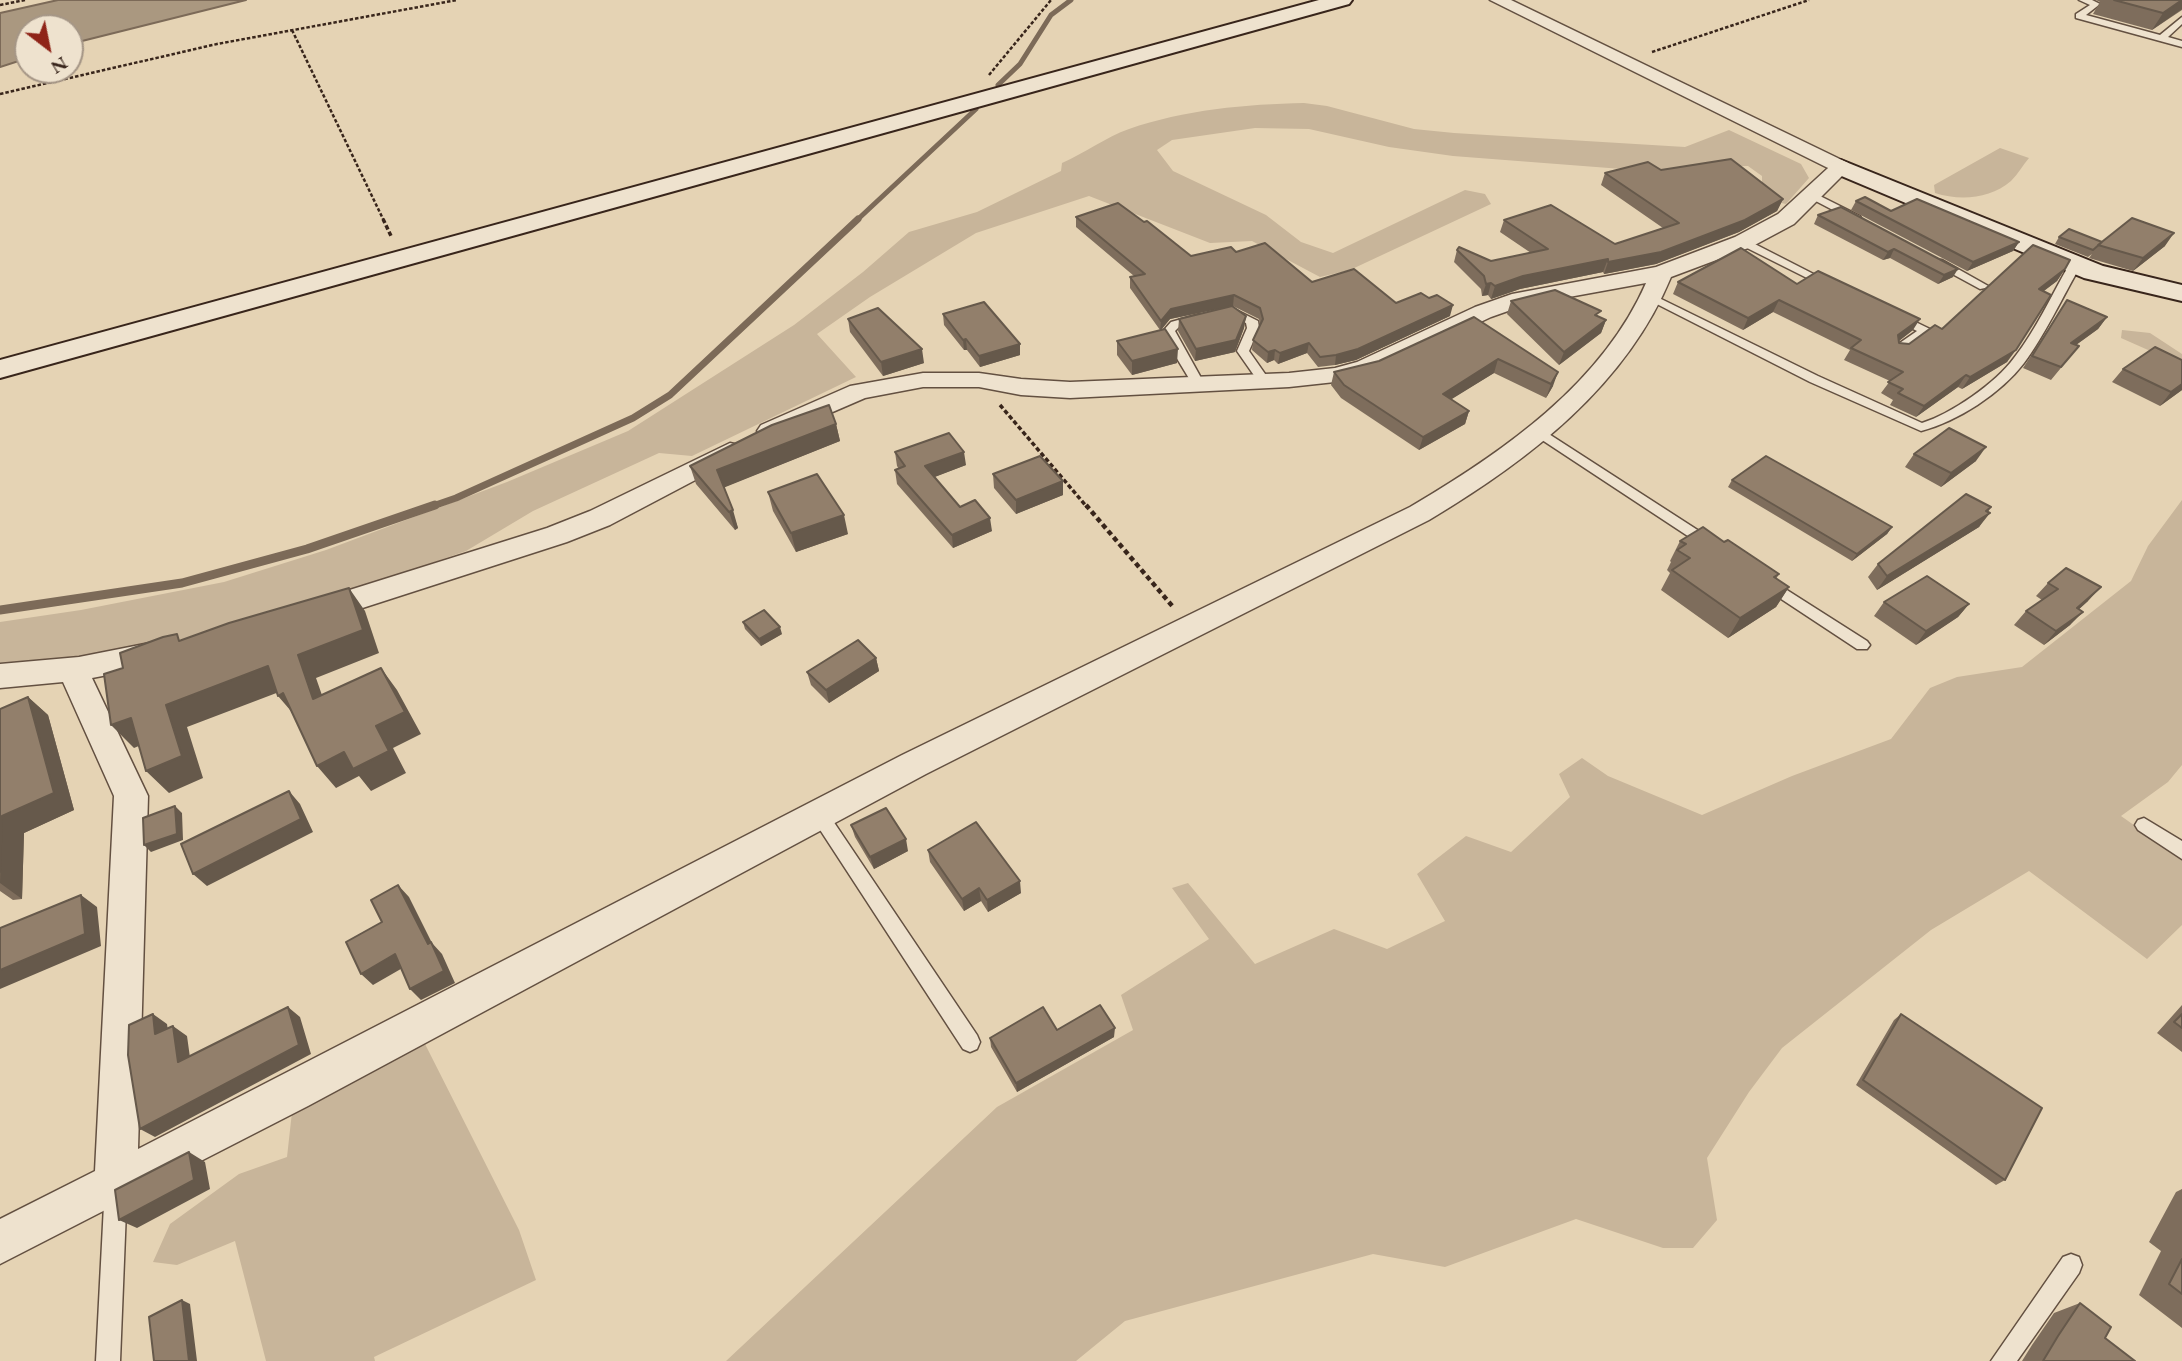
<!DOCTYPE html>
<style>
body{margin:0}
#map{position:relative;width:2182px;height:1361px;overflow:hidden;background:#e5d3b4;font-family:"EB Garamond",serif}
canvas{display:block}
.north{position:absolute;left:14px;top:14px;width:70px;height:70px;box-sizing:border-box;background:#eee2ce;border:2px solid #a59686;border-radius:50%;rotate:148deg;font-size:19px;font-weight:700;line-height:28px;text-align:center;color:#38251b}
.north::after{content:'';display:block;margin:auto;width:24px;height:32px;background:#8f2418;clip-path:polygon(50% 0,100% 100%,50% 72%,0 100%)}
</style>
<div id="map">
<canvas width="2182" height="1361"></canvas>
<div class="north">N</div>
</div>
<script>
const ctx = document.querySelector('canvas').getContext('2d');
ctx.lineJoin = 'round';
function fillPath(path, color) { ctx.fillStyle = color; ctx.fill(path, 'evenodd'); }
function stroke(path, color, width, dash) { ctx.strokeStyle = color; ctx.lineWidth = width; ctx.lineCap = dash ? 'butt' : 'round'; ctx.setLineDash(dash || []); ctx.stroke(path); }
const green = new Path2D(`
 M1304,103L1327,106L1414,129L1454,133L1685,147L1729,130L1801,164L1809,178L1786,204L1762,199V176L1748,166L1705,167L1661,172L1453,156L1389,147L1309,129L1255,128L1172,140L1157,150L1173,171L1266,215L1301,242L1333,253L1465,190L1485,194L1491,204L1350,270L1320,277L1252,241L1210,243L1089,196L976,233L870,297L817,334L856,377L692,456L659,453L533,511L466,551L243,629L54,661L0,665V622L81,610L224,582L326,550L507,482L628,431L794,325L863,272L909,232L977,212L1061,171L1062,163C1085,153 1106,137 1129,129C1183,110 1247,104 1304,103Z
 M2000,148L2029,158C2023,165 2018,174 2011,181C1990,199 1960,201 1935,193L1934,185Z
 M2122,330L2150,333L2182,354V365L2121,338Z
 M2182,500V765L2168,782L2121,816L2182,859V925L2147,959L2029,871L1931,930L1782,1048L1749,1092L1707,1158L1717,1220L1693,1248H1663L1576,1219L1445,1267L1373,1254L1125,1321L1076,1361H726L997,1107L1133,1030L1121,995L1209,939L1172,888L1188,883L1255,964L1334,929L1387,949L1445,921L1417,874L1466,836L1511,852L1570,797L1559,774L1582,758L1608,776L1702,815L1792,776L1891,739L1930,688L1957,677L2022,667L2131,581L2148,546Z
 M425,1044L519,1230L536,1280L374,1357L375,1361H266L235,1241L177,1265L153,1262L170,1224L239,1174L287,1157L292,1112Z`);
const water = new Path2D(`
 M58,0H246L70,44V28H28V58L0,67V13Z`);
const streamFar2 = new Path2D(`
 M998,85L1020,64L1051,15L1071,0
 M856,221L976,109`);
const streamFar1 = new Path2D(`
 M430,507L456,498L633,418L670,395L858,219`);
const stream = new Path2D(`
 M0,610L182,583L307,549L435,505`);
const pathFar2 = new Path2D(`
 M0,5L25,0
 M292,30L384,221
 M1652,52L1809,0
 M989,75L1051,0
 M0,94L217,44L457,0`);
const pathFar1 = new Path2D(`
 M383,219L392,238
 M1000,405L1087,507`);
const path = new Path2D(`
 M1086,505L1174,608`);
const lane = new Path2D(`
 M2079,0H2092L2100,4L2086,15L2160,35L2182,17V24L2168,37L2182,41V47L2076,18V14L2090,5Z
 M1812,192L1860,216L1861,218L1852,220L1808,197L1807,195Z
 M1739,240H1747L1835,285L1825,287L1739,244Z
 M1934,260H1942L1990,287L1980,289L1934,264Z
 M2075,262L2081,265C2064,294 2044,337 2024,363C2000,394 1958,421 1921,431L1810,382L1645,298L1655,296L1818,376L1922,423C1951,414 1996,383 2014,358C2036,330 2051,296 2069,265Z
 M1232,308L1258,321L1259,328L1249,351L1270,381L1268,384H1260L1237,351L1247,328L1246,323L1219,312Z
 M1897,313L1932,330L1898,354L1894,353V347L1917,331L1893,319L1891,317Z
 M1200,314L1206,318L1204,320L1179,327L1175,331L1205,385L1199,389L1193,385L1164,337L1163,331L1171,322Z
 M1538,427L1713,540L1715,543L1713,546H1703L1533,434V428Z
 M1768,578L1867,641L1870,645L1867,649H1857L1763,587L1761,583L1763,579Z
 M819,807L825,809L977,1035L980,1042L977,1049L970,1052L963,1049L813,819L810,814L813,809Z
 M2144,818L2182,841V859L2138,830L2135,825L2138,820Z
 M116,1174L124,1177L127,1185L120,1361H96L105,1185L108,1177Z
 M2071,1254L2079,1257L2082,1265L2079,1273L2017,1361H1991L2063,1257Z`);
const street = new Path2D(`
 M1490,0H1511L1848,163L1851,167L1794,224L1751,247L1671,277C1626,386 1528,461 1429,520L926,774L308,1106L0,1264V1219L95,1171L114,796L63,682L0,688V664L79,657L165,640L176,644L180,652L176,660L165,664L92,678L148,796L138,1149L902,755L1410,507C1502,453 1602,384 1646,283L1525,305L1491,317L1375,372L1335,382L1289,387L1070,398L1021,395L979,387H923L865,398L770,439L761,437L757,431L761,425L850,386L923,373H979L1021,379L1070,382L1289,373L1335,368L1357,362L1475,307L1512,294L1656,267L1735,237L1778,214L1828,168Z
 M730,443L739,445L743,451L739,457L610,525L567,542L316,623L305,620L301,612L305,604L547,528L590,511Z`);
const secondary = new Path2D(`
 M1319,0H1352L1349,4L0,378V360Z
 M1841,160L2103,266L2182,285V301L2084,278L1832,172L1829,167L1832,162Z`);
const wall = new Path2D(`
 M2096,0H2182V10L2152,30L2093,14L2100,2Z
 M1661,170L1783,199L1777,211L1739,232L1656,264L1604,274L1603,272L1520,289L1491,299L1488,295L1482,296L1481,289L1454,262L1457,250L1491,261L1531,253L1500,232L1504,220L1615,244L1663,228L1601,185L1605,173Z
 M1856,201L1891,211L2019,242L2013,251L1967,271L1851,210Z
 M1841,207L1953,277L1938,284L1890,258L1883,260L1814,224L1818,215Z
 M1076,217L1191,256L1236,252L1312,282L1450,316L1356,360L1335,365L1318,367L1307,353L1278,364L1274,360L1267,363L1252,350L1253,340L1260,324L1259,319L1233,306H1232L1246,316L1244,328L1235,352L1195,361L1178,331L1179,319L1227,307L1170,319L1162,329L1177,363L1132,375L1117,355V341L1160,330L1130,288V277L1134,276L1076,227Z
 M2059,237L2102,242L2165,246L2133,271L2089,258L2092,254L2088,257L2055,244Z
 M2065,269L2057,281L2043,291L2007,362L1962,389L1958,387L1916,417L1890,405L1893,400L1881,393L1890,381L1844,360L1850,350L1773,312L1743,330L1673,294L1678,282L1797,284L1913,330L1899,341V343L1909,344Z
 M2067,300L2107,317L2098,329L2076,345L2079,346L2051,380L2023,368Z
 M1511,301L1606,320L1601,333L1559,365L1507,314Z
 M943,314L1020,355L980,367L967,350H964L944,325Z
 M1474,317L1553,386L1546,398L1494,373L1451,399L1469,411L1465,424L1419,450L1341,398L1331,385L1334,372L1379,361Z
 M848,319L924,363L883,376L850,332Z
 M2182,360V390L2160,406L2112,382L2123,369Z
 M836,424L840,441L724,487L738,528L735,530L696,484L690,466Z
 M895,452L966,465L934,477L960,507L992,531L953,548L897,484L895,470L899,469L897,466Z
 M1914,454L1976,461L1941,487L1905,467Z
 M993,474L1063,481V495L1016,514L994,488Z
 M1732,480L1892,527L1887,534L1852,561L1728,487Z
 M768,492L848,534L796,552L773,511Z
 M1991,507L1979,527L1877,590L1868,577L1878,564Z
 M1680,541L1724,542L1779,574L1776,579L1789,587L1776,607L1728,638L1661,590L1670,573L1667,570L1671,562L1670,561Z
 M2048,583L2088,601L2079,609L2070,625L2044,645L2014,625L2026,611L2042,600L2036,596Z
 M1884,602L1969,604L1958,617L1916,645L1874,616Z
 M743,622L782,634L761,646L745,629Z
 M876,658L879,671L829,703L811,685L807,672Z
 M28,697L48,715L74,810L24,833L22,899L13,900L0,891V709Z
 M851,825L908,851L874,869L855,837Z
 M928,850L1021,893L988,912L981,901L964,911L930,862Z
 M2182,1005V1052L2157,1033Z
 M1901,1014L2005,1180L1996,1185L1856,1085L1894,1020Z
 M1057,1030L1114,1037L1017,1092L991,1047L990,1038Z
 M2182,1189V1328L2139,1295L2161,1251L2149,1242L2176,1192Z
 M2080,1303L2105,1338L2135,1361H2022L2032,1345L2054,1313Z`);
const shadedWall = new Path2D(`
 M2182,0V9L2152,30L2163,13Z
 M1783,199L1777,211L1739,232L1656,264L1604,274L1608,262Z
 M2174,233L2165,246L2133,271L2143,258Z
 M2019,242L2013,251L1967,271L1973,262Z
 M1894,249L1890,258L1883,260L1888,252Z
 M1608,259L1603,272L1520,289L1491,299L1495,286L1523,276Z
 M1958,269L1953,277L1938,284L1944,275Z
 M2065,269L2057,281L2031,301L2039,289Z
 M1491,283L1488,295L1482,296L1486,284Z
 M1234,295L1233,306L1170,319L1160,331L1161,321L1171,309Z
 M1779,300L1773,312L1743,330L1748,318Z
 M1453,305L1450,316L1356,360L1335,365L1336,355Z
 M1246,316L1244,328L1235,352L1195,361L1196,349Z
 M2107,317L2098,329L2062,355L2071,343Z
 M1920,319L1913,330L1891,347L1898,335Z
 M1606,320L1601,333L1559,365L1564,352Z
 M966,339L967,350H964L963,340Z
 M1309,343L1307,353L1278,364L1280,353Z
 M1020,344V355L980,367L979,356Z
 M922,349L924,363L883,376L881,362Z
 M1178,349L1177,363L1132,375V361Z
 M1275,350L1274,360L1267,363L1268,352Z
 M2016,350L2007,362L1962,389L1970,377Z
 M1498,359L1494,373L1439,407L1443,394Z
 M1558,372L1553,386L1546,398L1551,384Z
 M1966,375L1958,387L1916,417L1924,406Z
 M2182,384V390L2160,406L2171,392Z
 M1469,411L1465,424L1419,450L1423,437Z
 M836,424L840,441L723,488L717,470Z
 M1986,447L1976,461L1941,487L1951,473Z
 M964,452L966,465L927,480L925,466Z
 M1063,481V495L1016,514V500Z
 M1991,507L1983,517L1990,513L1979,527L1877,590L1887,576Z
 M733,510L738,528L735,530L729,512Z
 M844,515L848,534L796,552L791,533Z
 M990,518L992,531L953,548L952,535Z
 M1892,527L1887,534L1852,561L1857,554Z
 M1789,587L1776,607L1728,638L1740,618Z
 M2101,587L2088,601L2065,622L2077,608Z
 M349,588L365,611L379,653L316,678L331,721L313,699L298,655Z
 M1969,604L1958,617L1916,645L1926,631Z
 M2083,612L2070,625L2044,645L2056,631Z
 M780,627L782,634L761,646L759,639Z
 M876,658L879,671L829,703L826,690Z
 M268,666L287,689L187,727L203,778L169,793L146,771L166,705Z
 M381,668L397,690L421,734L393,748L406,773L371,791L359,776L336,788L317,766L344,752L376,726Z
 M283,693L297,718L278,696Z
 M28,697L48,715L74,810L24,833L22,899L0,883L2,816Z
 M131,718L153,740L134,748L111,725Z
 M289,791L300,804L313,832L207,886L193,874Z
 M175,806L182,813L183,840L151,852L144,845Z
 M906,839L908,851L874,869L870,857Z
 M1020,881L1021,893L988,912L987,900Z
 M398,885L409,897L432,943L442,954L455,983L421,1000L410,989L428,944Z
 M979,888L981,901L964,911L962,899Z
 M81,895L97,907L101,946L0,989V970Z
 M395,954L406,966L373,985L361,974Z
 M288,1007L300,1017L311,1054L155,1137L140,1129Z
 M153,1014L167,1024L170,1044L155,1034Z
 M173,1026L187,1036L192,1072L178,1062Z
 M1115,1028L1114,1037L1017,1092L1016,1083Z
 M189,1152L205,1162L210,1189L137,1228L119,1220Z
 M182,1300L190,1304L197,1361H189Z`);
const building = new Path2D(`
 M2114,0H2182L2163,13Z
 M1731,159L1783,199L1745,220L1661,252L1608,262V259L1523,276L1495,286L1491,283L1486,284L1484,276L1457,250L1459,247L1491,261L1548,249L1504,220L1551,205L1615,244L1679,223L1605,173L1648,162L1661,170Z
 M1865,197L1891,211L1917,199L2019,242L1973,262L1856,201Z
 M1118,203L1144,222L1147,221L1191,256L1231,247L1236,252L1265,243L1312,282L1354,269L1396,303L1421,293L1429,298L1437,295L1453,305L1358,349L1336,355L1320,357L1309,343L1280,353L1275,350L1268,352L1253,340L1263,319L1260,308L1234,295L1171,309L1161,321L1130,277L1145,274L1076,217Z
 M1841,207L1958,269L1944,275L1894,249L1888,252L1818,215Z
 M2132,218L2174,233L2143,258L2098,245Z
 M2069,229L2102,242L2093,250L2059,237Z
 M2033,245L2070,260L2065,269L2039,289L2051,295L2016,350L1970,377L1966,375L1924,406L1898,393L1903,389L1888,382L1903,372L1851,348L1861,340L1779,300L1748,318L1678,282L1741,248L1797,284L1818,271L1920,319L1898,335L1899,343L1909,344L1935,325L1942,329Z
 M1555,290L1601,311L1595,315L1606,320L1564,352L1511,301Z
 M2067,300L2107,317L2071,343L2079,346L2061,367L2032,356Z
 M984,302L1020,344L979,356L966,339L963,340L943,314Z
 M1232,306L1246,316L1236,340L1196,349L1179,319Z
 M878,308L922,349L881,362L848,319Z
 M1474,317L1558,372L1551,384L1498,359L1443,394L1469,411L1423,437L1344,385L1334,372L1379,361Z
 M1165,329L1178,349L1132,361L1117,341Z
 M2155,347L2182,360V384L2171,392L2123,369Z
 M829,405L836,424L717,470L733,510L729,512L690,466L772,425Z
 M1949,428L1986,447L1951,473L1914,454Z
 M949,433L964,452L925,466L960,507L975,500L990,518L952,535L895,470L905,466L895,452Z
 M1040,456L1063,481L1016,500L993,474Z
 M1766,456L1892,527L1857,554L1732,480Z
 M817,474L844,515L791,533L768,492Z
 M1966,494L1991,507L1986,511L1990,513L1887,576L1878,564Z
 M1703,527L1724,542L1728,540L1779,574L1774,577L1789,587L1740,618L1672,570L1690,558L1677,550L1686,544L1680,541Z
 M2066,568L2101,587L2077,608L2083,612L2056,631L2026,611L2058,589L2048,583Z
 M1927,576L1969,604L1926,631L1884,602Z
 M349,588L363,630L298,655L313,699L381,668L405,712L376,726L389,751L353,769L344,752L317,766L283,693L278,696L268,666L166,705L182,756L146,771L131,718L111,725L104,674L123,668L120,653L163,637L177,634L179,641L229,623Z
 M764,610L780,627L759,639L743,622Z
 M858,640L876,658L826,690L807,672Z
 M28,697L54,793L2,816L0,872V709Z
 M289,791L301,819L193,874L181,844Z
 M175,806L177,834L144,845L143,818Z
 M886,808L906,839L870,857L851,825Z
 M976,822L1020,881L987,900L979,888L962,899L928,850Z
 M398,885L428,944L431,942L444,971L410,989L395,954L361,974L346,942L382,922L371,900Z
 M81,895L85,934L0,970V928Z
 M1100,1005L1115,1028L1016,1083L990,1038L1043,1007L1057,1030Z
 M288,1007L299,1045L140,1129L128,1055L129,1025L153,1014L155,1034L173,1026L178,1062Z
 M1901,1014L2042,1108L2005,1180L1863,1080Z
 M2182,1014V1028L2174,1022Z
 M189,1152L194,1180L119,1220L115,1190Z
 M2182,1259V1294L2169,1284Z
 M182,1300L189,1361H154L149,1317Z
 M2080,1303L2111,1327L2105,1338L2135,1361H2043L2058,1336Z`);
fillPath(green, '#c8b59a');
fillPath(water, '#aa9880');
stroke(water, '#7c6a58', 2);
stroke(streamFar2, '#7c6a58', 5);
stroke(streamFar1, '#7c6a58', 7);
stroke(stream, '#7c6a58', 9);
stroke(lane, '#635041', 3);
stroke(street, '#635041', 3);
stroke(secondary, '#38251b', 4);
stroke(pathFar2, '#38251b', 2.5, [3.5, 2]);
stroke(pathFar1, '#38251b', 3.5, [4.5, 2.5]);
stroke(path, '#38251b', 4.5, [5, 3.5]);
fillPath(lane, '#eee2ce');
fillPath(street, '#eee2ce');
fillPath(secondary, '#eee2ce');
fillPath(wall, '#7e6d5c');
fillPath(shadedWall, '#66594b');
fillPath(building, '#927f6b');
stroke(building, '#66594b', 2);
</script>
